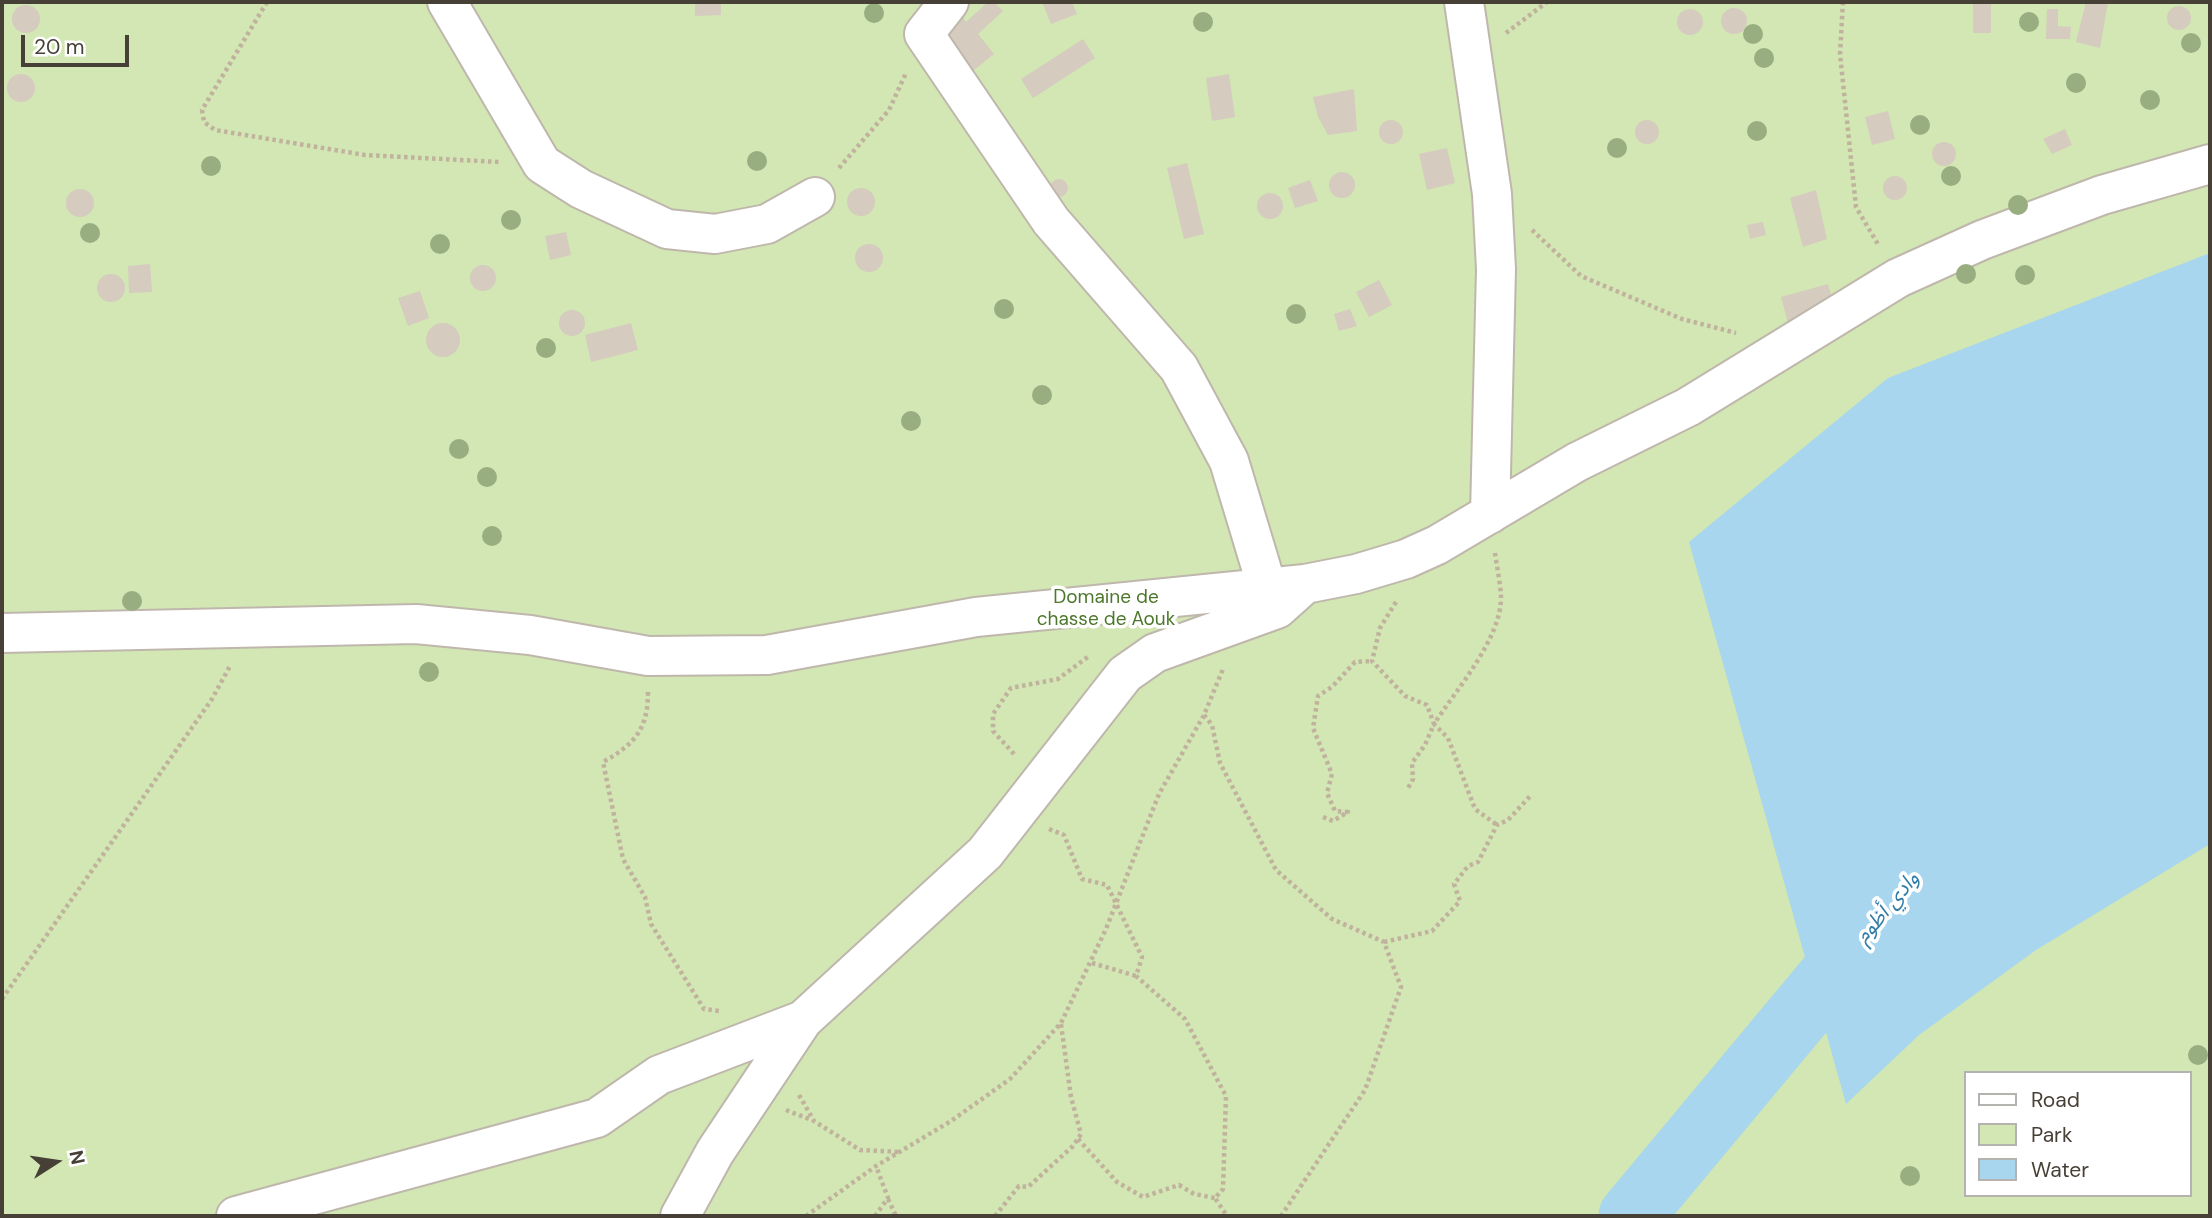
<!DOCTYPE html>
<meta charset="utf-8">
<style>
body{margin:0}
#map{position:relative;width:2212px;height:1218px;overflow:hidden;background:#f4f0e9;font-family:"DM Sans",sans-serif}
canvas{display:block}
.frame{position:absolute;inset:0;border:4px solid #474037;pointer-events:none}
.legend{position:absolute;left:1964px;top:1071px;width:228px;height:126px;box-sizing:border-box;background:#fff;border:2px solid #b5b3af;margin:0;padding:9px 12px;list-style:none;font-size:21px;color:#474037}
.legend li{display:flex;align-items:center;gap:14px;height:35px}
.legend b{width:35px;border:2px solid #b5b3af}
.north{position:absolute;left:21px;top:1127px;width:70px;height:70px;-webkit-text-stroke:5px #fff;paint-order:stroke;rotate:78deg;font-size:19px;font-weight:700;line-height:28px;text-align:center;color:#474037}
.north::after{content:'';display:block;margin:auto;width:24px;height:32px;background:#474037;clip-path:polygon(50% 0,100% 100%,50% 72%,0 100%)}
.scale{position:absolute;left:21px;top:35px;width:108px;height:32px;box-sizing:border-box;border:4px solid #474037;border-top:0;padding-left:9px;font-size:21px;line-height:24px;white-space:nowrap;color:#474037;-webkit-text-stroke:5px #fff;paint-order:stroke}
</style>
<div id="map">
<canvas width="2212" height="1218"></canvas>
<div class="frame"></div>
<ul class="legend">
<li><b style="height:9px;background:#fff"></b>Road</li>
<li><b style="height:19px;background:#d2e7b3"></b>Park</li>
<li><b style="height:19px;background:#a7d6ee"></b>Water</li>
</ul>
<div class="north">N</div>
<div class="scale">20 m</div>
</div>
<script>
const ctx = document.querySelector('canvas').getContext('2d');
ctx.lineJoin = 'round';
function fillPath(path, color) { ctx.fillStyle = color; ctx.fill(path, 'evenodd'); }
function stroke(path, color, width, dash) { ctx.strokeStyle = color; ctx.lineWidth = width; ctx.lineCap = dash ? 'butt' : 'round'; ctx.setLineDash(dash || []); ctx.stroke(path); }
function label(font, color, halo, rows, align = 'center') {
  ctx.font = font + ' "DM Sans","Noto Sans Arabic",sans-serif'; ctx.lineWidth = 7; ctx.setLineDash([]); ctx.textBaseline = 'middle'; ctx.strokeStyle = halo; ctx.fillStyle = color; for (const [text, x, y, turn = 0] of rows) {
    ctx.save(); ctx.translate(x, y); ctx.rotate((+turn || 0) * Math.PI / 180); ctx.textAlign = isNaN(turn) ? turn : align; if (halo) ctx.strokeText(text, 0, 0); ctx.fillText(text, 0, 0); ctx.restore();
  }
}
const green = new Path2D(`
 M2,2H2210V1216H2ZM1965,1073H2189V1195H1965Z`);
const water = new Path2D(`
 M2210,253V844L2036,950L1919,1035L1846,1104L1689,542L1888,378Z`);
const river = new Path2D(`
 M1631,1216L1872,927`);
const building = new Path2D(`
 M695,2H721V15L695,16Z
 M988,2H994L1003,11L978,34L994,54L969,74L935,31L960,12L966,22Z
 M1042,2H1072L1077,14L1051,24Z
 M1973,2H1991V33H1973Z
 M2086,2H2108L2100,48L2076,42Z
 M12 19a14 14 0 1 1 28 0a14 14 0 1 1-28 0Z
 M2167 18a12 12 0 1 1 24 0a12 12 0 1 1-24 0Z
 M1721 21a13 13 0 1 1 26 0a13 13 0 1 1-26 0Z
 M2047,9H2058V26L2071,27L2070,39H2046Z
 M1677 22a13 13 0 1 1 26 0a13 13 0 1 1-26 0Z
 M1083,39L1095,58L1033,98L1021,79Z
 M7 88a14 14 0 1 1 28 0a14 14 0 1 1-28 0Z
 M1229,74L1235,117L1212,121L1206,78Z
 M1354,89L1357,131L1328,135L1318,117L1313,97Z
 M1888,111L1895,139L1872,145L1865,117Z
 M1635 132a12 12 0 1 1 24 0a12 12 0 1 1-24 0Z
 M1379 132a12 12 0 1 1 24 0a12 12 0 1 1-24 0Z
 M2065,129L2072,145L2052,154L2043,139Z
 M1932 154a12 12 0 1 1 24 0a12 12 0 1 1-24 0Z
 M1447,148L1455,183L1427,190L1419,154Z
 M1187,163L1204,234L1184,239L1167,168Z
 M1329 185a13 13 0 1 1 26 0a13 13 0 1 1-26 0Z
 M1883 188a12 12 0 1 1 24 0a12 12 0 1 1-24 0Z
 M1050 188a9 9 0 1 1 18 0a9 9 0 1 1-18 0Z
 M1310,180L1318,201L1295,208L1288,188Z
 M847 202a14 14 0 1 1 28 0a14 14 0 1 1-28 0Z
 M66 203a14 14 0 1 1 28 0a14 14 0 1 1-28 0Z
 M1816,190L1827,239L1803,247L1790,198Z
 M1257 206a13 13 0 1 1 26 0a13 13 0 1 1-26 0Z
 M1763,222L1766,235L1750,239L1747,225Z
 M566,232L571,255L550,260L545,236Z
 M855 258a14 14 0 1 1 28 0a14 14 0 1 1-28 0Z
 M150,264L152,292L129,293L128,266Z
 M470 278a13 13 0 1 1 26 0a13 13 0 1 1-26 0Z
 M97 288a14 14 0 1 1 28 0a14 14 0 1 1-28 0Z
 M1379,280L1392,305L1369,317L1356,292Z
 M1828,284L1835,309L1788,323L1781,297Z
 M420,291L429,318L408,326L398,298Z
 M1350,309L1357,326L1339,331L1334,314Z
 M559 323a13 13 0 1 1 26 0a13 13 0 1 1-26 0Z
 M631,323L638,350L591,362L585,335Z
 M426 340a17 17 0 1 1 34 0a17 17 0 1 1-34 0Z`);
const path = new Path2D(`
 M267,2L202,110L204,122L215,130L365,155L499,162
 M1843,2L1840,54L1856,207L1879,246
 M1506,33L1547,2
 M839,168L889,110L906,73
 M1532,230L1581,276L1682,319L1736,333
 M1495,553C1497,567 1500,582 1501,596C1502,638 1456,690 1434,724L1448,738L1475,809L1497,825
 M1396,602L1380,628L1372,661L1405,696L1427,705L1434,724L1425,745L1412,763L1413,779L1407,790
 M648,692C648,729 635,744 603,762L623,859L645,897L651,924L704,1009L719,1011
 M1204,715L1212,725L1220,763L1276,870L1332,919L1384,942L1401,987L1365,1090L1281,1216
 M1014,754L993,731V714L1011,688L1058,679L1089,656
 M1323,817L1333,821L1348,812L1335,811L1327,793L1332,774L1313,728L1318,696L1332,687L1355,662L1372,661
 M1049,829L1064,835L1082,879L1107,885L1142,957L1136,976L1185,1019L1226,1096L1223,1189L1215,1198L1227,1216
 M1384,942L1432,931L1460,901L1454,884L1468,866L1478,862L1497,825L1508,820L1532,794
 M1092,963L1136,976
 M2,999L212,699L230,666
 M799,1095L814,1121
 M786,1110L814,1121L860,1150L900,1152
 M1078,1139L1117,1182L1143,1197L1179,1185L1194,1194L1215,1198
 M888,1199L896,1216
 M806,1216L876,1166L951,1121L1010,1079L1061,1023L1106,929L1159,794L1204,715L1223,669
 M875,1216L888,1198L876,1166
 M995,1216L1019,1186L1028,1187L1073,1146L1081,1134L1071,1097L1061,1024`);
const minor = new Path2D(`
 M447,2L542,164L581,189L667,229L715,234L767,224L815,197
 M949,2L924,34L1051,221L1179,368L1229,461L1267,587
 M1464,2L1492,194L1496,269L1490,514
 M2,633L416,624L530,635L648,656L767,655L976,617L1305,584L1356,574L1406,559L1437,545L1577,462L1688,407L1898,278L1982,240L2102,195L2210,164
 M236,1216L597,1118L659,1075L803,1020
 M680,1216L715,1152L803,1020L985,853L1125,674L1155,653L1277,609L1305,584`);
const trees = [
 [874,13],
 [1203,22],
 [2029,22],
 [1753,34],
 [2191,43],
 [1764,58],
 [2076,83],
 [2150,100],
 [1920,125],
 [1757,131],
 [1617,148],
 [757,161],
 [211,166],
 [1951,176],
 [2018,205],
 [511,220],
 [90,233],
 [440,244],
 [1966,274],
 [2025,275],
 [1004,309],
 [1296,314],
 [546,348],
 [1042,395],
 [911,421],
 [459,449],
 [487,477],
 [492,536],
 [132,601],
 [429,672],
 [2198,1055],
 [1910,1176]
];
const parkNames = [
 ["Domaine de",1106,598],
 ["chasse de Aouk",1106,620]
];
const waterNames = [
 ["وادي أظوم",1888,908,-50]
];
fillPath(green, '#d2e7b3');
fillPath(water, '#a7d6ee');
stroke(river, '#a7d6ee', 65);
fillPath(building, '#d5cbbf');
stroke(minor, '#bfb7ac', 42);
stroke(path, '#c0b29d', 4.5, [3.5, 3.5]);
stroke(minor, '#fff', 38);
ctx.fillStyle = '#98ae81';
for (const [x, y] of trees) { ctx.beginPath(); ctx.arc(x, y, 10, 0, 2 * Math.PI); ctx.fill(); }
label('19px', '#4d782c', '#fff', parkNames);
label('italic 21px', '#317da8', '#fff', waterNames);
</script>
